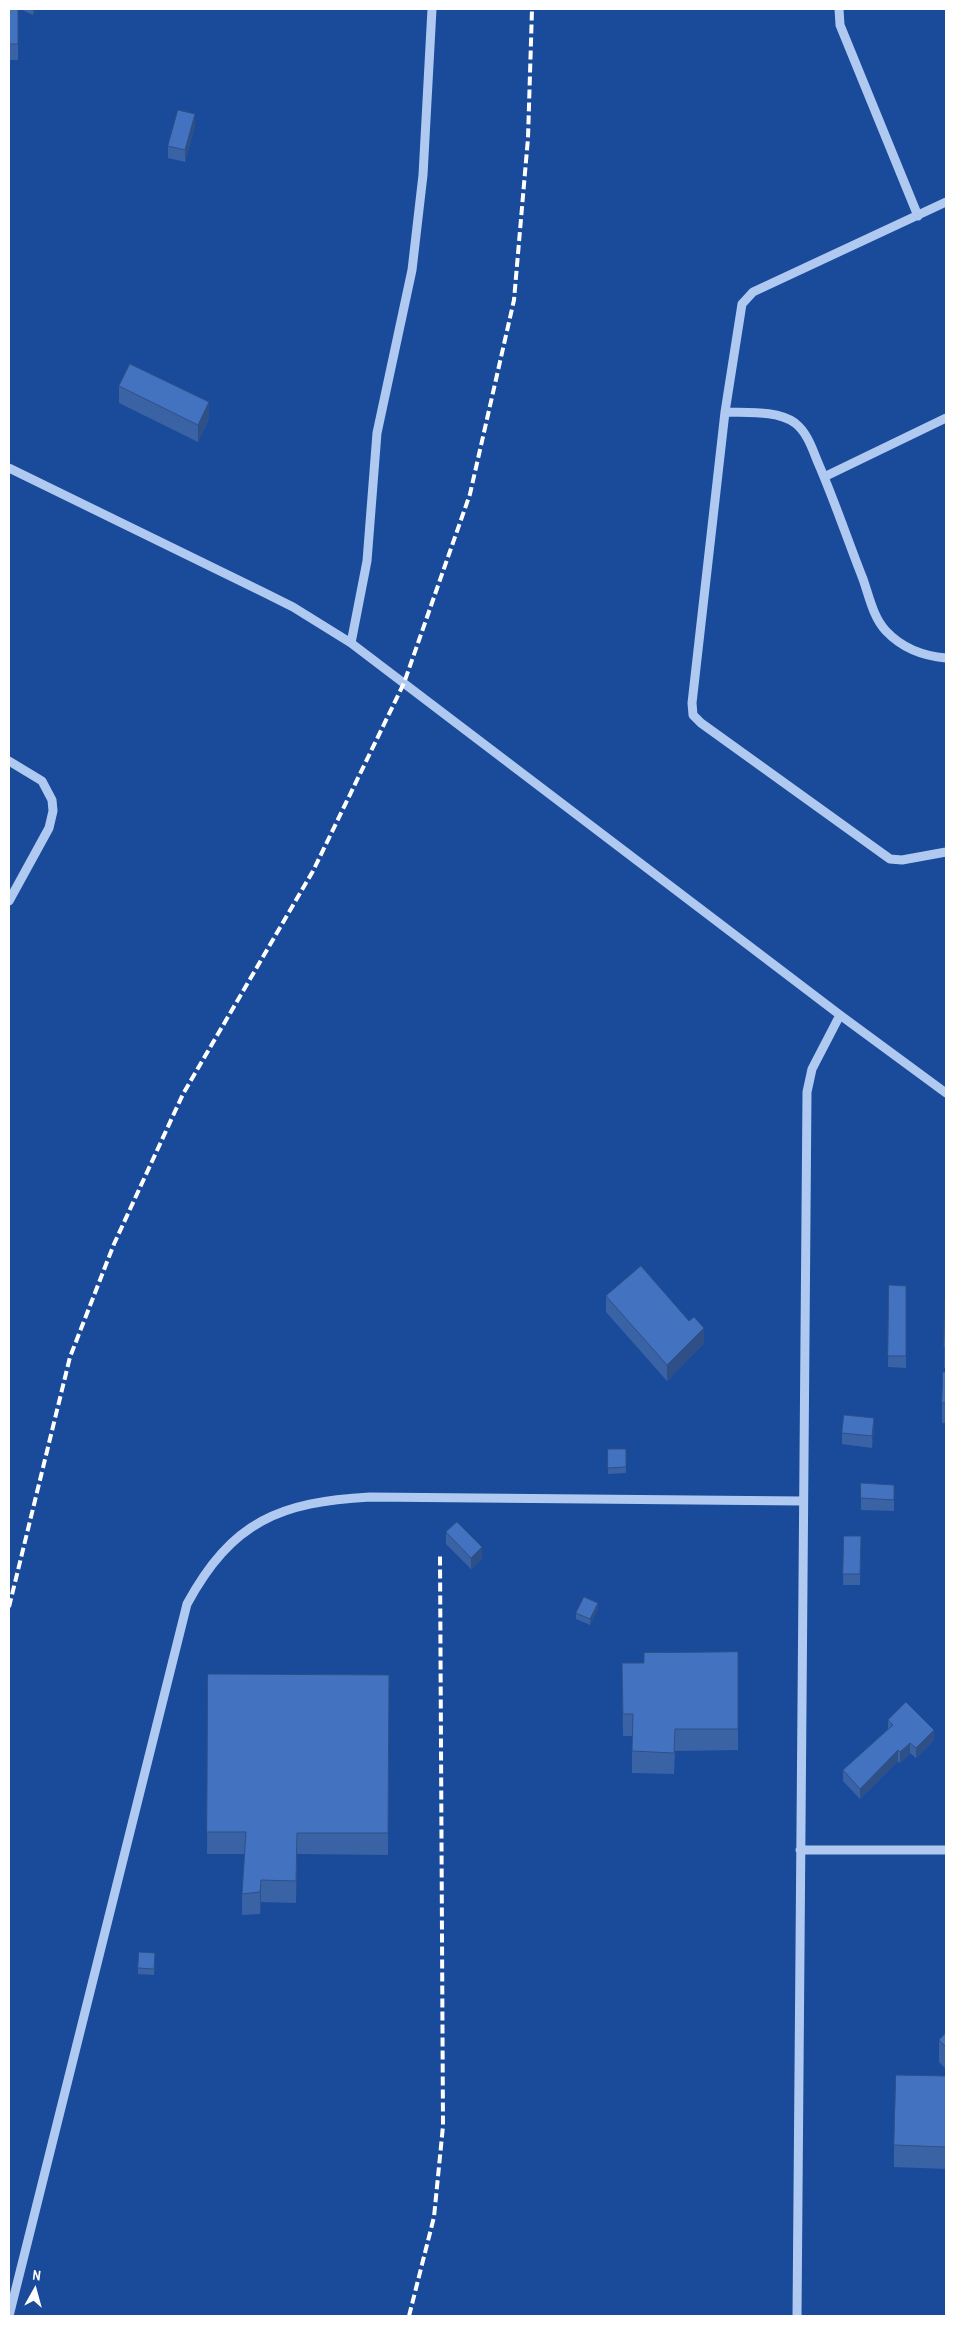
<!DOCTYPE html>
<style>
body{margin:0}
#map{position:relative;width:955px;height:2325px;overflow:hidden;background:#1a4a9a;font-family:"Archivo Narrow",sans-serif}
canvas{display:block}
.frame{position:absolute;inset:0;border:10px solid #fff;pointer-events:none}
.north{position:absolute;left:10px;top:2265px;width:50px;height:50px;-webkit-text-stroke:4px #1a4a9a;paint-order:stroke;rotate:7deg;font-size:14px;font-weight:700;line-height:20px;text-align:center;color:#fff}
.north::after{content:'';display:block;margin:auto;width:18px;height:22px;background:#fff;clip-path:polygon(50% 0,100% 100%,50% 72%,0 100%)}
</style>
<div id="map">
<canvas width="955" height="2325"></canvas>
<div class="frame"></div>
<div class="north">N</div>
</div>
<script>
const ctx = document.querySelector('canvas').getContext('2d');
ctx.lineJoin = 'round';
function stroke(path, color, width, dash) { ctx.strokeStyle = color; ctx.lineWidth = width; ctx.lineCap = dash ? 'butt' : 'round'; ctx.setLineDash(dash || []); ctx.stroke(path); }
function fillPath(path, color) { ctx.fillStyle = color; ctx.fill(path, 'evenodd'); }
const minor = new Path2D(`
 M839,9L840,25L918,216
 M946,202L753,292L742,304L725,412L692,703L693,715L701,723L890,859L902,860L946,852
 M725,412C746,413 777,410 795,423C808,433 813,451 819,465C835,502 848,541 863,579C869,596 873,617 886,631C902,648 923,656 946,658
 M9,468L265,593L293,607L351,643L840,1015L946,1093
 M824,477L946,418
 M351,643L367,561L377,433L412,270L423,175L432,9
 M9,761L42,781L52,800L53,811L49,828L9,901
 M800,1850H946
 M9,2316L187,1604C232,1521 280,1502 370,1497L802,1501
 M797,2316L807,1092L812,1069L840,1015`);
const rail = new Path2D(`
 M9,1607L70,1357L114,1244L183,1094L313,871L404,683L470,494L514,300L528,138L532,9
 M409,2316L434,2217L443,2126L440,1556`);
const wall = new Path2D(`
 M9,9H18V60H9Z
 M20,9H37L33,15Z
 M195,126L185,162L168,158V146Z
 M119,386L209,419L198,442L119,403Z
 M889,1285L906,1286V1368L888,1367Z
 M606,1296L704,1343L667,1381L606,1312Z
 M945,1300H946V1368H944Z
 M946,1372V1423H942V1403Z
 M874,1429L872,1448L842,1444V1433Z
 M608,1449H626V1473L608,1474Z
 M894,1485V1511L861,1510V1498Z
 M446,1532L482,1559L471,1569L446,1544Z
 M844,1536H861L860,1585H843Z
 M598,1609L590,1625L576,1619V1613Z
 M738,1652V1750L675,1751L674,1774L632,1773V1736H623L622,1663H644Z
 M208,1674L389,1675L388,1855L297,1854L296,1903L261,1902L260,1914L242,1915V1894L245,1854H207Z
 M888,1720L934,1740L916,1758L910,1753L900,1763L898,1761L860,1799L843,1781V1770L888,1729Z
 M155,1959L154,1975L138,1974V1968Z
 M946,2033V2069L939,2062V2040Z
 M946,2076V2169L894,2167V2145Z`);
const shadedWall = new Path2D(`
 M33,9H37L33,15Z
 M195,114V126L185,162V150Z
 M209,402V419L198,442V425Z
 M704,1328V1343L667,1381V1365Z
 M874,1418V1429L872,1448V1436Z
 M482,1547V1559L471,1569V1558Z
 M598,1603V1609L590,1625V1619Z
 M934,1730V1740L916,1758V1748Z
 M910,1743V1753L900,1763V1752Z
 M898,1750V1761L860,1799V1789Z
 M297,1833V1854L296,1903V1881Z
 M261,1880V1902L260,1914V1892Z`);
const building = new Path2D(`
 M9,9H18V44H9Z
 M178,110L195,114L185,150L168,146Z
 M130,364L209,402L198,425L119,386Z
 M641,1266L689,1321L694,1317L704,1328L667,1365L606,1296Z
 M889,1285L906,1286V1356H888Z
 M945,1300H946V1348H944Z
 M943,1372H946V1403H942Z
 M844,1415L874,1418L872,1436L842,1433Z
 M608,1449H626V1467L608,1468Z
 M861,1483L894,1485V1500L861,1498Z
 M457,1522L482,1547L471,1558L446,1532Z
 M844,1536H861L860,1574H843Z
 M584,1597L598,1603L590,1619L576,1613Z
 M738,1652V1729H675L674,1753L632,1751L633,1714H623L622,1663H644V1653Z
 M208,1674L389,1675L388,1833H297L296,1881L261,1880L260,1892L242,1894L246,1832H207Z
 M906,1702L934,1730L916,1748L910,1743L900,1752L898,1750L860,1789L843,1770L893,1725L888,1720Z
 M139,1952L155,1953L154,1969L138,1968Z
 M946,2033V2047L939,2040Z
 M896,2075L946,2076V2147L894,2145Z`);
stroke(minor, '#b0c9f1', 9);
stroke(rail, '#fff', 4, [9, 4]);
fillPath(wall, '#3a63a5');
fillPath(shadedWall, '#2f5086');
fillPath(building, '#4373c0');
stroke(building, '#2f5086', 1);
</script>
